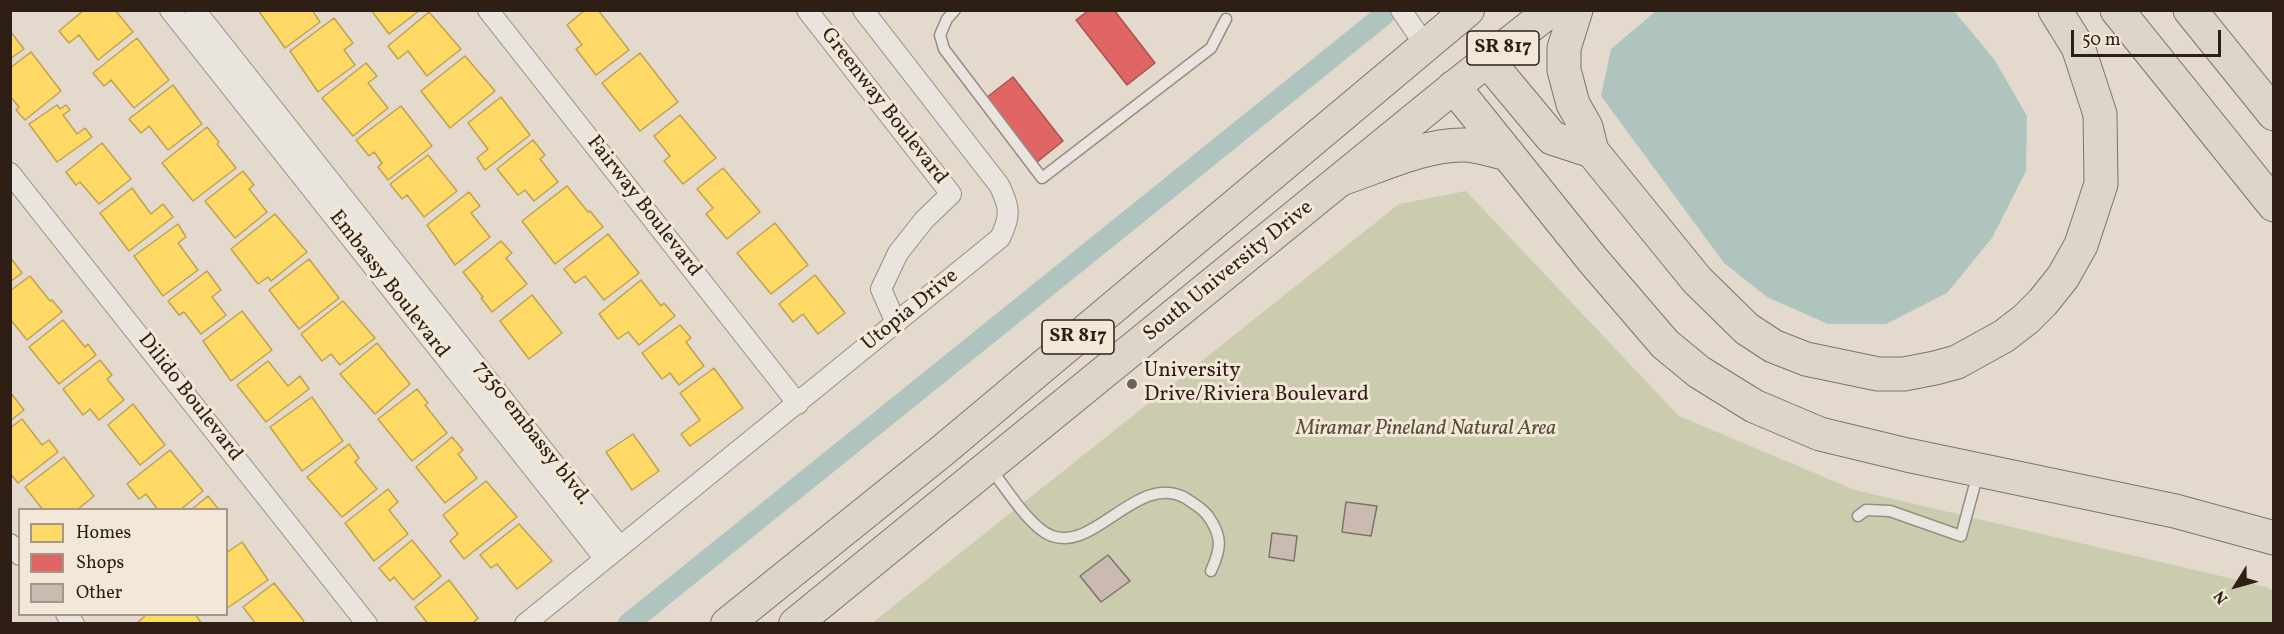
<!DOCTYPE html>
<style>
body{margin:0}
#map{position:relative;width:2284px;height:634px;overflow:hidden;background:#e3dacd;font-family:Vollkorn,serif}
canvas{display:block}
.frame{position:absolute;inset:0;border:12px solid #2e1e14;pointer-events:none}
.legend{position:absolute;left:18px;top:508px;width:210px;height:108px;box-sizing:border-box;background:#f3e8d8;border:2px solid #a4978a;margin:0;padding:8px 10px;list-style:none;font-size:18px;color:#2e1e14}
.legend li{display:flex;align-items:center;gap:12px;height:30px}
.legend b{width:30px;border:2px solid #a4978a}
.north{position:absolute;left:2206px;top:556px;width:60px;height:60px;-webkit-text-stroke:4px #f3e8d8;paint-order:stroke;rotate:233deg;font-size:16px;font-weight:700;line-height:24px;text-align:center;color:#2e1e14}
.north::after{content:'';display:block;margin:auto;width:21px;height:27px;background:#2e1e14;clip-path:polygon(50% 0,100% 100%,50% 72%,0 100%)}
.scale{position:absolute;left:2071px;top:30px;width:150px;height:27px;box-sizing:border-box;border:3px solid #2e1e14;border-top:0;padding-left:8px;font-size:18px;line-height:21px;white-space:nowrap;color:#2e1e14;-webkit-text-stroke:4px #f3e8d8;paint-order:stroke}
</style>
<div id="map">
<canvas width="2284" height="634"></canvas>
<div class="frame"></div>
<ul class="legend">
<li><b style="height:16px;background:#ffd966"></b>Homes</li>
<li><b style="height:16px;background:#e06666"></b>Shops</li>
<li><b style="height:16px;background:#cbbab2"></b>Other</li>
</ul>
<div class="north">N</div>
<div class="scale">50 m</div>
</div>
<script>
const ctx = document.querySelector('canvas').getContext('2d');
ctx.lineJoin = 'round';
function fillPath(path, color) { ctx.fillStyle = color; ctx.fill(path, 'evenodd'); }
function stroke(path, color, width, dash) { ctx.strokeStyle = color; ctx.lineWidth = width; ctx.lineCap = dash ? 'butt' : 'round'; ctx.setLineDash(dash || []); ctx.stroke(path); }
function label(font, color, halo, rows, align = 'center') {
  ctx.font = font + ' Vollkorn,serif'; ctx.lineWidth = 6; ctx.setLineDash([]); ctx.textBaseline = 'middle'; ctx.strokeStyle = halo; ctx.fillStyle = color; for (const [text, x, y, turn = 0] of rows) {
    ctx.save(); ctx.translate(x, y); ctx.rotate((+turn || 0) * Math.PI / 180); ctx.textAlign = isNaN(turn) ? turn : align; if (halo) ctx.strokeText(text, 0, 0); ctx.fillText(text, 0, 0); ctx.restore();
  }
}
const green = new Path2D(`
 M1466,191L1679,416L1855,490L2267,587L2274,591L2273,624H871L1399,204Z`);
const water = new Path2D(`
 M1656,11H1954L1994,59L2027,116L2026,171L1992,238L1947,293L1886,324H1828L1767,297L1724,263L1601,96L1611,49Z`);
const homes = new Path2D(`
 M84,10H115L133,32L98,60L79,35L69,43L59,31Z
 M258,10H312L320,22L285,48Z
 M371,10H420L389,34Z
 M585,10H598L629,50L596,75L576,49L582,45L567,25Z
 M429,12L461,49L427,76L408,51L398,59L388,46Z
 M334,18L353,43L344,50L355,65L318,92L290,51Z
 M10,31L24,49L10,59Z
 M137,38L169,80L134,108L111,80L104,86L93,73Z
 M31,52L61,91L25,120L16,110L19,107L10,96V68Z
 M640,53L678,102L640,131L602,83Z
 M465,56L495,91L450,128L421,91Z
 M366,63L377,76L368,83L388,108L353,136L322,98Z
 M173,85L202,124L168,150L149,126L141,133L129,119Z
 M501,97L530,135L485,170L477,158L488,149L468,123Z
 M57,105L60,109L66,105L70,110L63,115L77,134L85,128L92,137L57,162L29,124Z
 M401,106L432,146L388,180L378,167L382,163L374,152L369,156L356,140Z
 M680,115L716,158L683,184L664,161L670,156L654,136Z
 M207,127L219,142L217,144L236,168L193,201L162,163Z
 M533,140L545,155L540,159L558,182L534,201L525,190L518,195L497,169Z
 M102,143L131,179L99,204L80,182L76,185L66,172Z
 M428,155L457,191L424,217L407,195L402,199L390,184Z
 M723,168L760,212L727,239L706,214L713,208L697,189Z
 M243,171L254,185L249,189L267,212L235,238L205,201Z
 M567,186L588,212L590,211L603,227L555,264L522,221Z
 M132,188L151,214L163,204L173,217L129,251L100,213Z
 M469,192L480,206L471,213L490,237L455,265L427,225Z
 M275,214L307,252L271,281L268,277L258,284L231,249Z
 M775,223L808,265L771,294L737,253Z
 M178,224L186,237L178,243L198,270L163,296L134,256Z
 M608,234L639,273L604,300L585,276L575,283L564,269Z
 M501,241L512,253L506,258L527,284L492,312L481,298L483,297L463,272Z
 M10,257L22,273L10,282Z
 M309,259L339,298L299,329L269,290Z
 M207,271L221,290L212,297L226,315L201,334L184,312L179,315L168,301Z
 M815,275L845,313L818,334L803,314L793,322L779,304Z
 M30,276L50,301L52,300L62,312L27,340L10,319V291Z
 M641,280L661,306L664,303L675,316L639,345L628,332L618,339L599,314Z
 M532,295L562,333L529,359L500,321Z
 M343,301L375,338L340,365L331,354L322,361L301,334Z
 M242,311L272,350L231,381L203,341Z
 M63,320L85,347L88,344L96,355L59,384L29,347Z
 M680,325L691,338L686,342L704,366L679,385L670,373L662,379L642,353Z
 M377,343L410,384L375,414L340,374Z
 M100,360L112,375L107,379L124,400L99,420L90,409L83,415L63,389Z
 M268,361L288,386L300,376L309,389L266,422L237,385Z
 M714,368L743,408L690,446L681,434L700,420L680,393Z
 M417,389L428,403L425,405L447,433L412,461L378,419Z
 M10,392L24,410L10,421Z
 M312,397L343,441L302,471L270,427Z
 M133,404L165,445L140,465L108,425Z
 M22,419L42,445L49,440L58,452L18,483L10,473V428Z
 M633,434L659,471L632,490L606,452Z
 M452,437L463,450L458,454L477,478L445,503L416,467Z
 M349,444L359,458L355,462L377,489L342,517L307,477Z
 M170,450L203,491L180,510H158L146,494L139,499L127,484Z
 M64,457L94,496L77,510H43L25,487Z
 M486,481L517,517L464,559L450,541L458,534L443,515Z
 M388,489L398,502L389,510L408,534L374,561L345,523Z
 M208,496L219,510H191Z
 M519,524L552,561L517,589L497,564L491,568L480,555Z
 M412,540L441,576L413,600L394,577L390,581L379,568Z
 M242,542L268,580L226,609V553Z
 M449,580L478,618L472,624H428L415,607Z
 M274,583L304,621L300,624H256L243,607Z
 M147,614H195L202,624H136Z`);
const shops = new Path2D(`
 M1089,10H1114L1155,63L1127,85L1076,20Z
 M1013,77L1063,141L1037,162L986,98Z`);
const canal = new Path2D(`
 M628,624L1384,15`);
const building = new Path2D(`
 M1346,502L1377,506L1371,536L1342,532Z
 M1272,533L1297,536L1294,561L1269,557Z
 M1108,555L1130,581L1101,602L1080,576Z`);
const service = new Path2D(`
 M955,10L947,19L940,35L944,49L1042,178L1211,48L1226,19
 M991,469C1005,487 1031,529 1052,536C1096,552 1139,470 1187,499C1195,505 1202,508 1208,516C1223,537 1221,549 1211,571
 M1858,516L1866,510L1890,511L1961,536L1978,473`);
const minor = new Path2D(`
 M170,10L605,559
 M195,10L620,547
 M488,10L798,404
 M807,10L951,194L924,220L898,253L881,289L896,323
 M1401,10L1425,45
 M10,173L367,624
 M10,544L20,555
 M66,614L74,624
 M525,624L1000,238C1011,216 1010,207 999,185L863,10`);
const primary = new Path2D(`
 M727,624L942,451L1468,10
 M795,624L1454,87L1551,10`);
const motorway = new Path2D(`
 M1576,10L1564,48V70L1573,104L1586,127L1592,151L1697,280L1747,329L1773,346L1806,359L1878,374H1904L1935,368L1957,362L2004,336L2026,319L2043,302L2063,277L2081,245L2101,184L2100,114L2078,47L2055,10
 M2117,10L2274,205
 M2190,10L2274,114
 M1487,60L1552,138L1592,151
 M1454,87L1592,259L1665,344L1699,372L1754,406L1820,434L1907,455L2175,511L2274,538
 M1344,178C1380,166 1428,143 1466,145C1480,146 1494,151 1508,154`);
const markers = [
 [1132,384,6,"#6d6055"]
];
const shields = [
 [1503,48,72],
 [1078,337,72]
];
const shieldNames = [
 ["SR 817",1503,48],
 ["SR 817",1078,337]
];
const streetNames = [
 ["Greenway Boulevard",883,107,52],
 ["Fairway Boulevard",643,207,52],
 ["South University Drive",1229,272,-39],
 ["Embassy Boulevard",388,285,52],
 ["Utopia Drive",911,311,-39],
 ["Dilido Boulevard",189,398,52],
 ["7350 embassy blvd.",531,434,52]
];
const poiNames = [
 ["University",1144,372],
 ["Drive/Riviera Boulevard",1144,396]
];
const parkNames = [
 ["Miramar Pineland Natural Area",1426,430]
];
fillPath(green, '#cbccae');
fillPath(water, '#b0c4bf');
fillPath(homes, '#ffd966');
stroke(homes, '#c0a14d', 1.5);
fillPath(shops, '#e06666');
stroke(shops, '#ab504d', 1.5);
stroke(canal, '#b0c4bf', 21);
fillPath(building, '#cbbab2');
stroke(building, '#7b746c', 1.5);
stroke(service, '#948e85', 13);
stroke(minor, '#948e85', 22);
stroke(primary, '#7b746c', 34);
stroke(motorway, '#7b746c', 35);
stroke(service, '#e9e4de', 10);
stroke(minor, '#e9e4de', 20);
stroke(primary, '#ddd5c9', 32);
stroke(motorway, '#ddd5c9', 33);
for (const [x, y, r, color] of markers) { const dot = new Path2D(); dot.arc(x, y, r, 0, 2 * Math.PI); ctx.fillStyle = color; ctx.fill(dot); stroke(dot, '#f3e8d8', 2); }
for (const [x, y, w] of shields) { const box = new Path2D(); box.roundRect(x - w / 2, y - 17, w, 34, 4.5); ctx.fillStyle = '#f3e8d8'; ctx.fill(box); stroke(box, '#2e1e14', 1.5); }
label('bold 20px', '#2e1e14', null, shieldNames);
label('21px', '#2e1e14', '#f3e8d8', streetNames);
label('21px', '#2e1e14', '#f3e8d8', poiNames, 'left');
label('italic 21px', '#574f3b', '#f3e8d8', parkNames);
</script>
